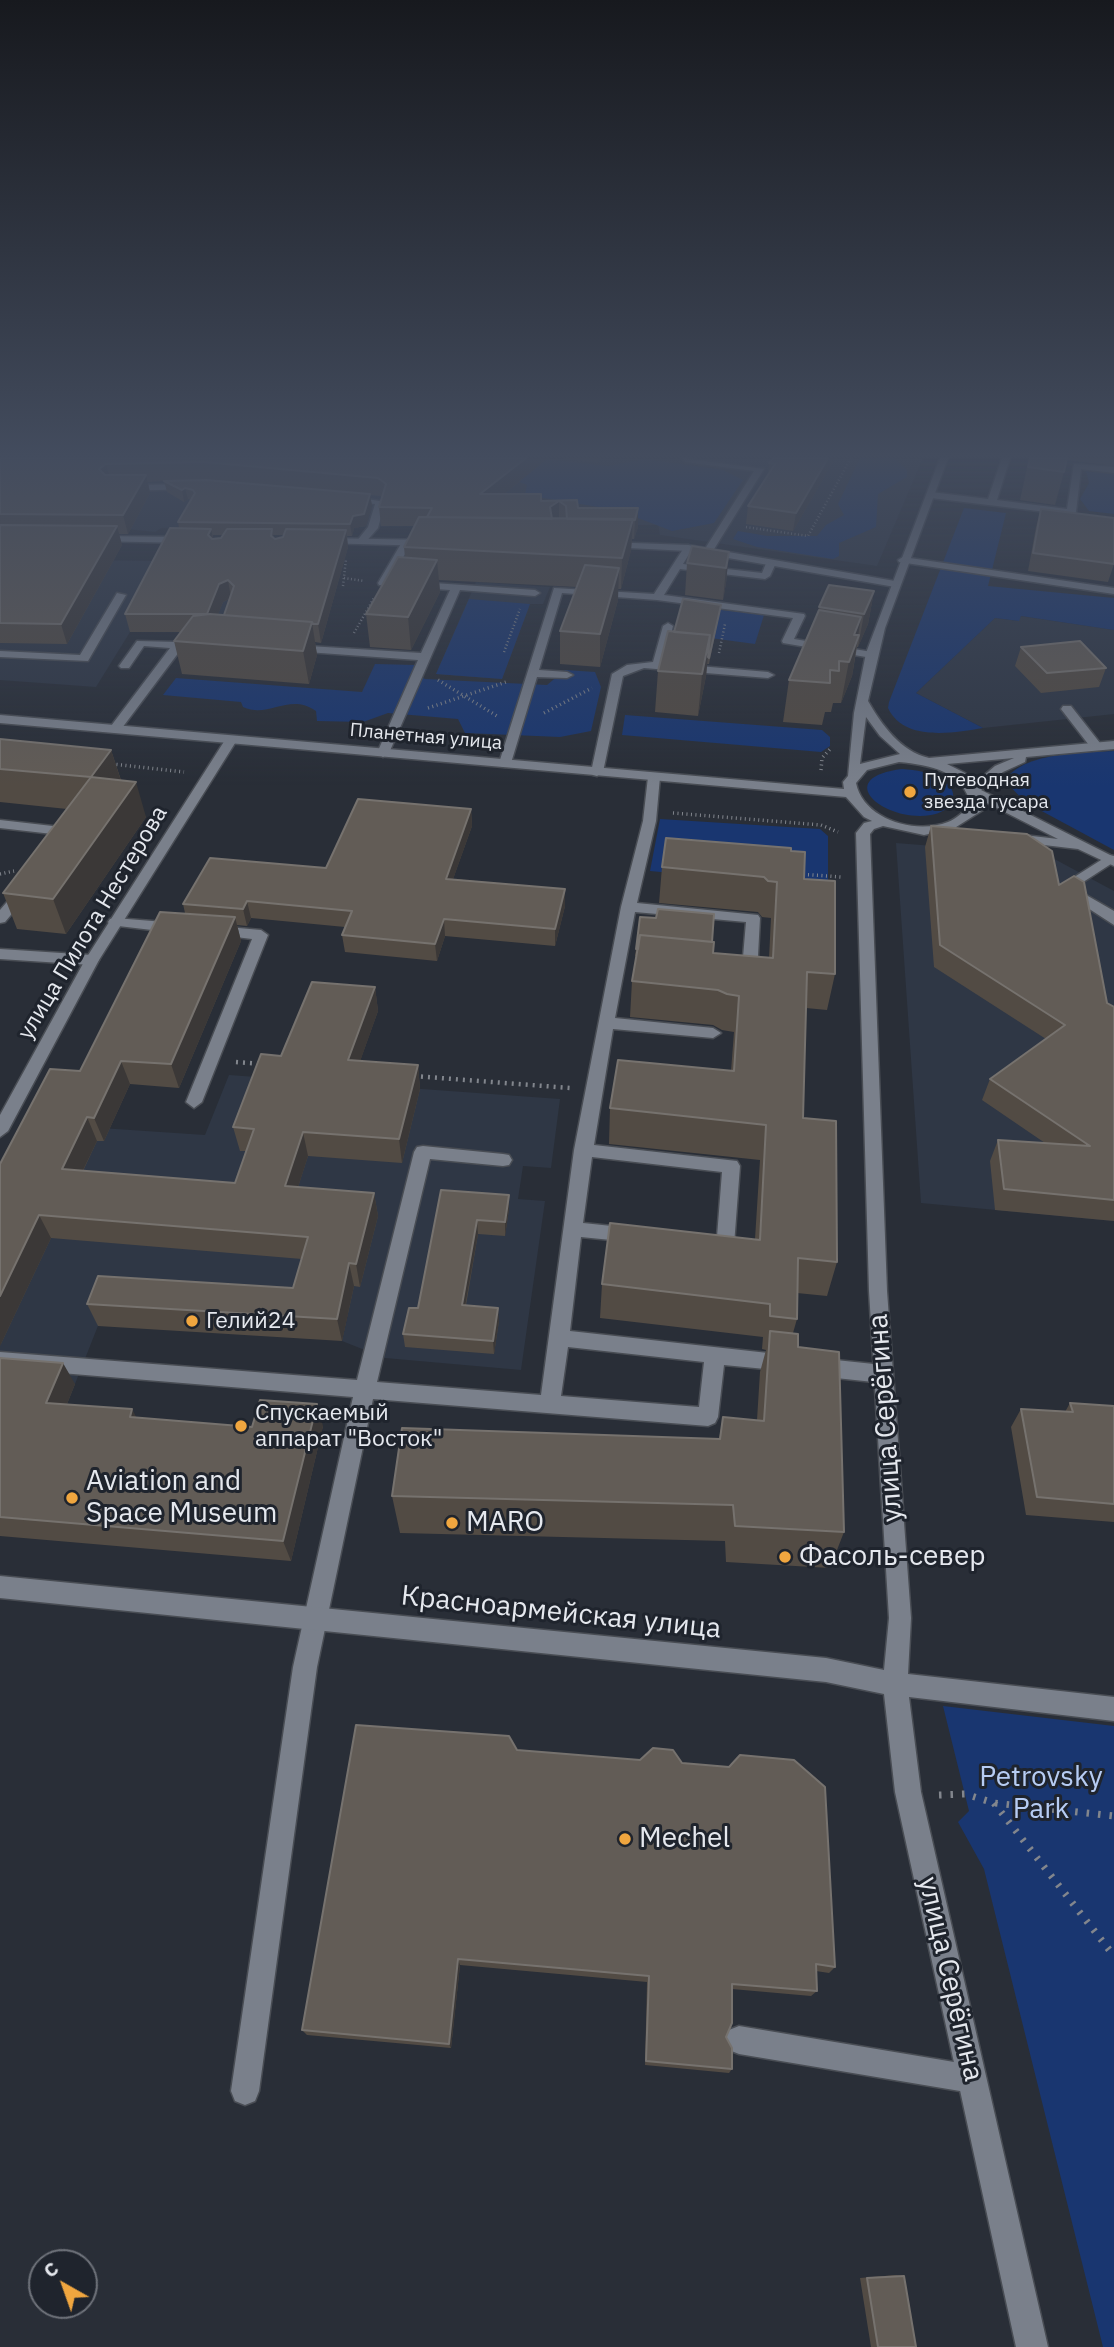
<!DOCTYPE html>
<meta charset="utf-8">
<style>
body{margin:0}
#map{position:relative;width:1114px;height:2347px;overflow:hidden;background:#292e37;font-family:"IBM Plex Sans",sans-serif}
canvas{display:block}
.north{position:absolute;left:28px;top:2249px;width:70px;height:70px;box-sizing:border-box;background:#1f242d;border:2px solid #6e727a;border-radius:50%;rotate:320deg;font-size:19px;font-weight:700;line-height:28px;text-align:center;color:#e5e8ee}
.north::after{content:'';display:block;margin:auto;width:24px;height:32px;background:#f0a63f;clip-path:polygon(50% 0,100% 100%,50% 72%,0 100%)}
</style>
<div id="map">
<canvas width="1114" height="2347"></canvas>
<div class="north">С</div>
</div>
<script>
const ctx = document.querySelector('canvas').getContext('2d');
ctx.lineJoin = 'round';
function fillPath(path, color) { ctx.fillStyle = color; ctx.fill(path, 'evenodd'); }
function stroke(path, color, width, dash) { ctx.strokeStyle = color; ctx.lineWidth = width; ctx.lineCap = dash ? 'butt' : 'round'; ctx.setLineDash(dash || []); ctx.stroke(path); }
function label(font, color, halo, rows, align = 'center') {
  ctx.font = font + ' "IBM Plex Sans",sans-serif'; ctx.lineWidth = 6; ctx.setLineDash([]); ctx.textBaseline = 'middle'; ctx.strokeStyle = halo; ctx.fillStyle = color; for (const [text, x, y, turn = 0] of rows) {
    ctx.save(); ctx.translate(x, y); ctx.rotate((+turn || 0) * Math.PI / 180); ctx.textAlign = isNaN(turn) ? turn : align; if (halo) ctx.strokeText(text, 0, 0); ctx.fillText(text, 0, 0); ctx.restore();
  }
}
const built = new Path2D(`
 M0,458H923L877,566L660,535L658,525L161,528L155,532L90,525Z
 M0,559L161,561L324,633L130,632L96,687L0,680Z
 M476,582L550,587L543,604H530L502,679L436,674Z
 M1020,616L1114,630V714L983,728L916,693L995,618L1018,621Z
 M896,843L1047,855L1114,891V1221L921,1203Z
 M229,1075L560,1099L551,1168L523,1166L518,1199L545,1201L521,1370L385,1358L342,1341L348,1314L109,1298L75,1384L0,1379V1210L101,1128L205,1135Z`);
const green = new Path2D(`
 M537,458L608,466L645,459L723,470L743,480L714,523L672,531L617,510L525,495L527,485L502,475Z
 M860,458H895L907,470V477L878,494L876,527L839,543V556L833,559L757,547L733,539L738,531L767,536H817L826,525L844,515L838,504Z
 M1086,471L1114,473V514L1089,511L1080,499L1089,483Z
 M964,508L1006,513L988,586L1114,598V630L1021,616L1019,621L995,618L916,693L983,728C953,733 904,742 888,708L889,702Z
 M469,599L530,604L502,679L436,674Z
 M714,609L764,615L755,644L703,637Z
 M375,664L415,665L414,673L425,679L547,685L565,670L595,672L601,687L591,731L560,737L465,733L458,719L388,713L363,722L317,721L316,711C289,692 269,719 243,707L241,702L163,695L176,678L362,692Z
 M625,715L822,730L830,737V746L821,752L622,735Z
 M1114,751V850L1025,802L1005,781C1022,752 1083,753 1114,751Z
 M902,769C916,770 931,772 943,780C963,794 951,812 931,815C885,823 830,778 902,769Z
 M660,819L820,829L828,836V915L800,885L650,871Z
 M943,1706L1114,1726V2347H1103L984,1869L958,1822L969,1811Z`);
const pathFar3 = new Path2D(`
 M746,527L808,536L851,458
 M344,578L364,581
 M343,586L346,559
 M354,633L374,598
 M504,652L520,609
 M719,653L725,624`);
const pathFar2 = new Path2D(`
 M438,680L497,716
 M428,708L506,682
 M544,713L592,688
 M112,764L184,772
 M821,770L822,758L831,748
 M673,813L821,825L838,832
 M0,874L14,871
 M799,874L841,877`);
const pathFar1 = new Path2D(`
 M236,1062L262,1064
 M414,1076L570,1088`);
const path = new Path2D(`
 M939,1795L965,1794L994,1803L1114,1816
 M994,1803L1114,1956`);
const service = new Path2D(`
 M682,458L764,469L711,554L703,552L754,471L685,462Z
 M1002,458H1010L997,500L1067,509L1074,464L1114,467V473L1081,469L1076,512L1071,515L931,498L926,495L931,492L988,499Z
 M192,484V488L189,489L126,491L121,488L126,485Z
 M349,496L385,502L378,528L364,544L356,542L368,527L375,504L346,501V497Z
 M407,539L412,542L390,580L535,590L540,593L535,596L460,590L389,753L383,757L377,753L418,660L293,651L287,648L293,645L421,653L450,590L379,585L378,583L402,542Z
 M688,545L693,548L683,564L762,573L767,561L776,563L770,576L765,579L680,569L664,595L804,614L805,616L794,639L872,652L878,655L872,658L783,643L782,641L793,618L657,600L562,593L539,670L567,672L573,675L567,678L537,677L511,763L505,767L501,766L499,763L554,588L654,594L685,546Z
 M903,557L1114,588V594L899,562L898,560Z
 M117,593L126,595L88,661L0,657V651L80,655Z
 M668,623L673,626L664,663L768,672L774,675L768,678L644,668L623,676L603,772L597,776L593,775L591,772L612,674L627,665L653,662L663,626Z
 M195,639L200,642L199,644L182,648L119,732H111V726L170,648L144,646L129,668H121L119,666L137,641L178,642Z
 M1063,706H1071L1100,743V749H1092L1061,709Z
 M654,773L660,777L656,821L637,903L758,915L760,918L757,974L749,979L737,973L742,969L746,922L635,912L615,1018L713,1028L721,1033L713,1038L613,1029L594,1145L737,1161L740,1166L734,1245L731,1250L725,1252L705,1248L702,1243L705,1238L717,1237L722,1172L592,1157L583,1223L631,1228L637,1230L640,1235L637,1240L631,1242L581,1237L570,1331L786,1355L793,1357L796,1363L793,1369L786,1371L724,1365L718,1417L715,1423L708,1426L373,1399L317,1667L259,2091L255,2101L245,2105L235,2101L231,2091L293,1667L353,1397L0,1368V1352L357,1380L414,1152L417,1147L423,1146L503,1154L509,1155L512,1160L509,1165L503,1166L430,1159L377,1382L541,1395L574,1150L621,907L643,821L648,777ZM568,1347L704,1362L699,1407L561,1396Z
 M0,820L70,828L77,832L70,836L0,828Z
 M1109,855L1114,856V862L1074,888L1114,911V925L1057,888Z
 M23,888L30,892L5,922L0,923V910L18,889Z
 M115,918L177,923L184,928L177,933L110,925L108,922L110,919Z
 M216,926L261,930L268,935L202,1102L194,1108L186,1102L252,939L211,934L209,931L211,928Z
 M0,949L92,955L99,960L92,965L0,959Z
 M817,1358L883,1365L890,1368L893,1374L890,1380L883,1383L817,1376L810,1373L807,1367L810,1361Z
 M739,2026L972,2065L982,2069L986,2079L982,2089L972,2093L739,2054L729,2050L725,2040L729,2030Z`);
const minor = new Path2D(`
 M98,536L185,537L190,540L185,543L95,541L93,539Z
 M325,538L430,540L435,543L430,546L322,543V539Z
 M606,542L688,545L895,581L900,584L895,587L688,551L609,547L606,546Z
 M231,736L237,740L99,960L8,1131L0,1137V1115L85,960L225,740Z`);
const tertiary = new Path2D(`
 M940,458H948L885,628L868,701C881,724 901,752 929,758L1114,741V749L1026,757L1025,762L1003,772L981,790L1114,857V866L1078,849L1010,841L1008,838L1015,834L1058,839L983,801V810L953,829L924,835L883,826L874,829L870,834L887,1291L911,1618L908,1674L1114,1697V1721L909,1697L921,1792L1048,2347H1016L895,1792L884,1694L826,1682L0,1598V1576L826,1658L884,1670L889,1618L869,1291L856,833L864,823L872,821L864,817L846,797L0,723V715L844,789L843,782L848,776L854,713L866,653ZM866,717L880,736L900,754L860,764ZM1014,758L995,766L975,783L965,773L947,764ZM899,762C930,765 964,771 971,806C964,811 956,819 948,822C915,835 863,819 856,783L867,770Z`);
const wall = new Path2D(`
 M0,458H548L504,494L541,501L577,500L578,508H638V527L634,539H632L631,550L621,589H618V600L600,667L560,664V631L577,587L439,580L440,592L411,650L370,647L366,614L405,558L404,547L415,526H381L379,507L382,498L380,496L370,495L372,506L366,526L354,528L352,536H347L348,547L321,643L315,642L317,655L309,684L182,674L174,641L180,632H130L125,614L179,528L178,522L191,500L188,499L184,502L167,492L164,481L148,482L150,493L128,534H119L122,545L67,644L0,643ZM213,535H223L221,538L213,539ZM273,535H284L283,537L275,539ZM229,599L224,615L218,614L223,602Z
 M562,458H601L598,463Z
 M773,458H835L793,531L746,524L748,506L768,476L769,463Z
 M1029,458H1114V466L1066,460L1064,472L1055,505L1020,500Z
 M1041,509L1114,564L1108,582L1028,571L1036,527Z
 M729,552L726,583L723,600L685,595L687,563Z
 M874,591L868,624L858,647H857L852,676L841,703H833L831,712H825L822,725L783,722L789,680L818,612L819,607Z
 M720,611L709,664H707L706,676L698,716L655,712L658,671L674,632Z
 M1021,647L1106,668L1099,687L1041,693L1015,666Z
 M0,739L111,750L121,780L146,817L66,934L17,929L3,893L67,809L0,802Z
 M471,809L472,826L453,879L565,889V906L555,946L445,936L437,961L345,952L342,935L345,927L251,918L247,926L237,925L241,941L179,1088L130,1084L104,1141H97L83,1171L235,1183L246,1151H240L233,1127L281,1056L375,987L378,1011L360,1061L418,1065L420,1089L402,1163L308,1156L298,1187L374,1193L378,1216L360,1287L354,1286L342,1341L98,1326L87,1304L293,1288L302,1259L51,1238L0,1346L80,1071L185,913L183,904L326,868Z
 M931,826L1059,885L1107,1003L1114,1007V1221L995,1210L990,1161L998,1140L1045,1143L982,1100L990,1079L1046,1039L934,967L925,847Z
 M791,851L804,879L835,974L827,1010L806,1008L803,1118L837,1262L827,1296L797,1293V1319L793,1333L798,1347L844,1532L830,1568L726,1562L725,1541L400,1533L392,1496L719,1439L723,1417L757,1420L760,1372L766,1350L762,1349L763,1337L600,1318L602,1284L755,1239L760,1160L609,1144L610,1108L731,1071L734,1032L722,1030L713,1025L630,1017L632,981L636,956H635L636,949L712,942L713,953L769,958L771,918L762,917L758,912L659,903L662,867Z
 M441,1190L509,1209L505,1236L478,1234L466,1305L499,1321L494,1354L405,1347L403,1334L418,1308Z
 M0,1358L75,1384L67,1404L137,1418L252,1427L323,1426L291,1561L0,1536Z
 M1070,1403L1114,1406V1522L1026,1515L1011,1427L1021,1409L1065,1412Z
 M517,1750L682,1763L835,1967L829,1973L816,1971L817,1991L811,1996L732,1989L726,2037L732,2069L729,2073L645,2065L647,1982L460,1965L451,2048L307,2035L302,2030Z
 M896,2275L904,2276L916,2347H871L860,2278Z`);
const shadedWall = new Path2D(`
 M526,458H548L481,513L480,494Z
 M828,458H835L793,531L796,513Z
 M106,464L111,482L99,469Z
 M146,475L150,493L128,534L123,515Z
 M185,488L188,499L184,502L182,490Z
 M370,494L372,506L366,526L354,528L352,536L350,524L353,516Z
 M559,501V520L552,524L550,507Z
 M638,508V527L634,539L635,520Z
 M633,519L631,550L621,589L622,558Z
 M117,526L122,545L67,644L61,624Z
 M211,529L215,546L208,535Z
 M346,530L348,547L321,643L318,624Z
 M729,552L726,583L723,600L726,568Z
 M437,560L440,592L411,650L408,617Z
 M619,568L618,600L600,667V634Z
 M228,580L231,598L223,602L211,632L207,614L219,584Z
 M874,591L868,624L858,647L864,614Z
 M861,617L852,676L841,703L854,635Z
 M312,622L317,655L309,684L303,651Z
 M710,635L706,676L698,716L702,674Z
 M111,750L122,784L91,777Z
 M136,782L146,817L66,934L53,899Z
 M471,809L472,826L447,896L446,879Z
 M565,889V906L555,946V929Z
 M247,901L251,918L247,926L243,909Z
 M235,917L241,941L179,1088L171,1064Z
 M444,919L445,936L437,961L435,944Z
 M375,987L378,1011L352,1084L348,1060Z
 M121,1061L130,1084L104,1141L94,1118Z
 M418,1065L420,1089L402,1163L399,1139Z
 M87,1117L97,1141L72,1193L62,1169Z
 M303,1132L308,1156L291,1209L285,1186Z
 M374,1193L378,1216L360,1287L356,1264Z
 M509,1195V1209L505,1236V1222Z
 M39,1215L51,1238L0,1346V1296Z
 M477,1220L478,1234L463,1318L462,1305Z
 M349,1263L354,1286L342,1341L337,1319Z
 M498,1308L499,1321L494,1354L493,1341Z
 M63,1363L75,1384L59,1424L46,1403Z
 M317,1404L323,1426L291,1561L283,1541Z
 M132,1409L143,1430L130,1417Z
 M458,1959L460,1965L451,2048L449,2044Z`);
const building = new Path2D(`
 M0,458H526L480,494H541V501L577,500L578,508H638L635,520L567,519L566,506L559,501L550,507L552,519L427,517L432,508L379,507L386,484L378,478L204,462L106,464L99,469L105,475H146L123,515L0,514Z
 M773,458H828L796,513L748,506L775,464L769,463Z
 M1030,458H1067L1064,472L1028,467Z
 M206,480L370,494L364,514L353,516L350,524L178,522L195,493L193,490L185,488L182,490L164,481Z
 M1041,509L1114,518V564L1033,553Z
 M419,517L633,519L622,558L404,547Z
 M0,525L117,526L61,624L0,623Z
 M170,528L211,529L208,535L212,539L221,538L227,529H272L271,536L275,539L283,537L286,529L346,530L318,624H313L312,622L224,615L234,586L228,580L219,584L207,614H125Z
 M692,546L729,552L726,568L687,563Z
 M398,557L437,560L408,617L366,614Z
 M585,565L619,568L600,634L560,631Z
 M829,585L874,591L864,614L819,607Z
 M683,599L721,605L709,658L708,657L710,635L674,632Z
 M819,610L861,617L854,635H859L849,662L839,661V671L830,670V683L789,680Z
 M210,614L312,622L303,651L174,641L193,616Z
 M668,631L710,635L702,674L658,671Z
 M1080,641L1106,668L1047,673L1021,647Z
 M0,739L111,750L91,777L0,769Z
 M91,777L136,782L53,899L3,893Z
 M358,799L471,809L446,879L565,889L555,929L444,919L435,944L342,935L352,911L247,901L243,909L183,904L210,858L326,868Z
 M931,826L1027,834L1052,851L1059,885L1074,876L1084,882L1107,1003L1114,1007V1200L1004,1189L998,1140L1090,1146L990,1079L1065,1025L940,945Z
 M666,838L791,848V851L805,852L804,879L835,881V974L807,972L803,1118L836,1121L837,1262L798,1258L797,1319L770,1316V1304L602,1284L610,1223L760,1240L766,1125L610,1108L618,1060L734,1071L739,996L727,994L718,990L632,981L640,935L714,942L713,953L773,958L777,882L768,881L764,877L662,867Z
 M658,909L714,914L712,942L640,935L638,949H636L640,917L656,918Z
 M160,912L235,917L171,1064L121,1061L94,1118L87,1117L62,1169L235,1183L254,1129L233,1127L261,1054L281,1056L312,982L375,987L348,1060L418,1065L399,1139L303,1132L285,1186L374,1193L356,1264L349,1263L337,1319L87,1304L98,1276L293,1288L308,1237L39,1215L0,1296V1164L50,1069L80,1071Z
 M441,1190L509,1195L505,1222L477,1220L462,1305L498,1308L493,1341L403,1334L409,1308H418Z
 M770,1331L798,1334V1347L839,1352L844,1532L735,1526L733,1505L392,1496L402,1428L720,1439L723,1417L764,1421Z
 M0,1358L63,1363L46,1403L132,1409L130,1417L252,1427L260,1400L317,1404L283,1541L0,1517Z
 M1070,1403L1114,1406V1504L1037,1497L1021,1409L1073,1412Z
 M356,1725L509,1736L517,1750L640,1760L653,1748L673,1750L682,1763L729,1767L740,1755L794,1760L825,1787L835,1967L816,1964L817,1991L732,1984V2023L726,2037L732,2048V2069L646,2061L649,1976L458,1959L449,2044L302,2030Z
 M904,2276L916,2347H878L867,2278Z`);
const markers = [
 [910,792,7,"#f0a63f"],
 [192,1321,7,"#f0a63f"],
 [241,1426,7,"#f0a63f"],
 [72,1498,7,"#f0a63f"],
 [452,1523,7,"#f0a63f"],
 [785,1557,7,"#f0a63f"],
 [625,1839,7,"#f0a63f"]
];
const farStreetnames = [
 ["Планетная улица",426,737,5]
];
const farPoinames = [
 ["Путеводная",924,781],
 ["звезда гусара",924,803]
];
const streetNames = [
 ["улица Пилота Нестерова",93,923,-59]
];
const poiNames = [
 ["Гелий24",206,1321],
 ["Спускаемый",255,1413],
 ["аппарат \"Восток\"",255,1439]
];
const nearStreetnames = [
 ["улица Серёгина",886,1418,-94],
 ["Красноармейская улица",561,1613,6],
 ["улица Серёгина",950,1979,77]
];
const nearPoinames = [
 ["Aviation and",86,1482],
 ["Space Museum",86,1514],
 ["MARO",466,1523],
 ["Фасоль-север",799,1557],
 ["Mechel",639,1839]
];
const nearParknames = [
 ["Petrovsky",1041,1778],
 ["Park",1041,1810]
];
fillPath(built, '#2f3745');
fillPath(green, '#193670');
stroke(service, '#494d54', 3);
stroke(minor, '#494d54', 3);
stroke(tertiary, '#494d54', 3);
stroke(pathFar3, '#82868d', 2.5, [1, 2.5]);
stroke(pathFar2, '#82868d', 3.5, [1, 3.5]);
stroke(pathFar1, '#82868d', 4.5, [2, 5]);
stroke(path, '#82868d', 7, [2.5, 9]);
fillPath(service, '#7a808b');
fillPath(minor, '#7a808b');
fillPath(tertiary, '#7a808b');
fillPath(wall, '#524b44');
fillPath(shadedWall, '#3b3837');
fillPath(building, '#625c56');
stroke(building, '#76726e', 2);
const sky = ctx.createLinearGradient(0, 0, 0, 786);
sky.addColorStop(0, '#17191e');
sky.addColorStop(0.58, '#434c5e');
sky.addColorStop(1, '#434c5e00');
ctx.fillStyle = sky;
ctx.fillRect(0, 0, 1114, 786);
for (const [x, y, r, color] of markers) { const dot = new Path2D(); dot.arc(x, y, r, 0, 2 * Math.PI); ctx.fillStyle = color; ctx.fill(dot); stroke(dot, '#1f242d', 2.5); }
label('19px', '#e5e8ee', '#1f242d', farStreetnames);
label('19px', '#e5e8ee', '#1f242d', farPoinames, 'left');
label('23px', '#e5e8ee', '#1f242d', streetNames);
label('23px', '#e5e8ee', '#1f242d', poiNames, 'left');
label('28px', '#e5e8ee', '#1f242d', nearStreetnames);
label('28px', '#e5e8ee', '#1f242d', nearPoinames, 'left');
label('28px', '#b6ccf3', '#1f242d', nearParknames);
</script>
